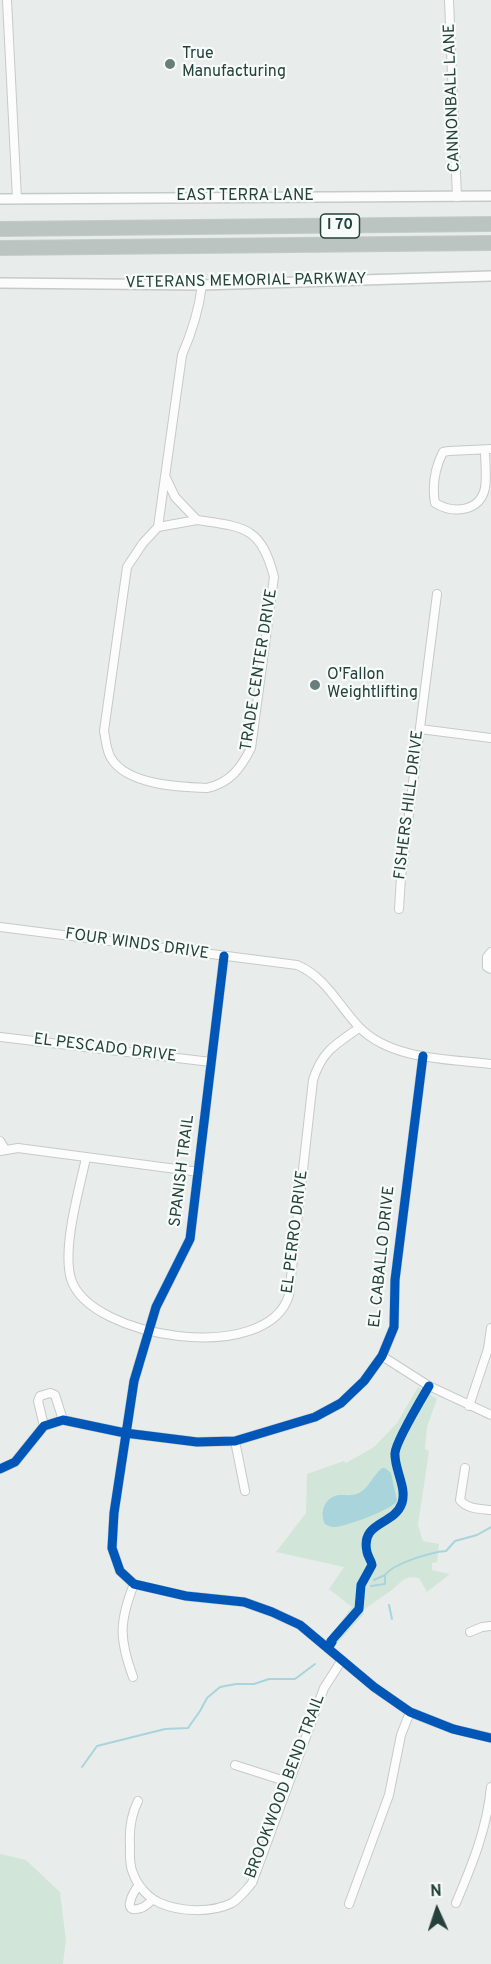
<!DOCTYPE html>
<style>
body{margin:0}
#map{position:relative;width:491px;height:1964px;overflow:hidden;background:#e8edeb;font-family:Overpass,sans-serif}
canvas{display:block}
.north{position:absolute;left:407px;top:1880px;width:60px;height:60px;-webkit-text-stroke:4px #f7fbf9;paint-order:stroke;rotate:357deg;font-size:16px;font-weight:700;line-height:24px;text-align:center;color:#24423a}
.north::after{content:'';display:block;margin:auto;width:21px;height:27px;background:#24423a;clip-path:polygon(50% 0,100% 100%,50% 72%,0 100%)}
</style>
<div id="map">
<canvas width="491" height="1964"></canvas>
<div class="north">N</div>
</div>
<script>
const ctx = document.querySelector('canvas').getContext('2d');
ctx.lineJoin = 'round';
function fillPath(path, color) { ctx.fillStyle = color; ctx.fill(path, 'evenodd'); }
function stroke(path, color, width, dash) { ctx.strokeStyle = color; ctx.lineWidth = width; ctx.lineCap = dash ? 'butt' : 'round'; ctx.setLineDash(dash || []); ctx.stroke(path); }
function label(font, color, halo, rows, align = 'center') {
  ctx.font = font + ' Overpass,sans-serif'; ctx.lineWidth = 4.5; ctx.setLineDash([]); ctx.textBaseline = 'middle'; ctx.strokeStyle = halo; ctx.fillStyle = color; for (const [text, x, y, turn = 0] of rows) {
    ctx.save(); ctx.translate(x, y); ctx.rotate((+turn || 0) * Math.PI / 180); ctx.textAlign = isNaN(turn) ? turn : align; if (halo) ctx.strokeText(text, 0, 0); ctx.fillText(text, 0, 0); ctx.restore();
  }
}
const green = new Path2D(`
 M418,1387L437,1399L427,1427L425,1449L429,1451L418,1525L423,1541L439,1544L437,1562L432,1563V1570L450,1574L427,1592L419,1578L410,1577L403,1580L392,1590L363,1610L364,1614L334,1647L326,1641L352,1607L329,1589L344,1567L276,1552L306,1513L307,1474L344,1461L346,1463L374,1447L397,1423Z
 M0,1854L26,1860L60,1892L66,1940L63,1964H0Z`);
const water = new Path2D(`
 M382,1468H385L391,1473L397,1501C391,1510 347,1526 335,1527C330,1527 329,1526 325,1524C319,1512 325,1496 340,1495C347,1495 353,1496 359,1493C369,1488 373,1475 382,1468Z`);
const stream = new Path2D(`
 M374,1580L385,1575
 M371,1586L385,1584V1575C394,1563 432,1552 446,1551L455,1541L477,1535L491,1527
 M389,1605L392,1619
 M82,1767L97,1746L165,1729L188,1728L200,1711L207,1698L220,1687L236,1684H254L269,1679H295L315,1664`);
const minor = new Path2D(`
 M7,0L17,199
 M449,0L457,197
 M485,450C485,462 487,476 485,488C480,512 453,514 435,503C432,486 435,468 443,452L449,451L491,449
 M166,478L175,497L197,520
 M197,520C244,527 261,526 274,577L251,748C241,768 230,783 207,788C179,787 127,785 111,758C106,750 106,740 104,731L127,567L143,543L158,527Z
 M158,527L182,355C192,332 199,310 202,285
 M420,729L491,738
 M399,909L401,877L437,594
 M0,927L297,965C326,977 338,1005 359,1027C391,1060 448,1059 491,1064
 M491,952L487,957V967L491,969
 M224,956L190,1239L156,1307L134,1381L114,1513L112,1548L120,1571L134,1584L186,1596L244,1602L272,1612L300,1625L374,1687L410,1712L453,1729L491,1738
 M0,1037L211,1062
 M0,1141L5,1149
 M0,1151L18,1148L199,1172
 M86,1158C79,1190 62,1248 71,1279C90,1339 268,1366 289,1295L313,1080C322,1051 336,1044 359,1028
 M382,1356L429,1386L491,1415
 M469,1406L488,1349L491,1328
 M44,1426L38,1401L40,1396L50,1393L55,1395L63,1420
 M235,1441L245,1491
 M465,1468L460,1500C467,1509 480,1509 491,1510
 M0,1469L15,1462L44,1426L63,1420L125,1433L197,1442L235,1441L315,1417L341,1403L364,1381L382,1356L394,1327L395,1280L423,1056
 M470,1632L482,1627L491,1626
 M133,1677C119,1639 119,1622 134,1584
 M235,1765L288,1782
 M138,1801C131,1815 129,1829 130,1845C130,1854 129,1865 133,1873C137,1885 148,1898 160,1903C180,1912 212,1913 232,1903C240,1898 246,1890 252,1883L324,1688L342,1660
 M139,1885C134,1891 120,1915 141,1908C145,1907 150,1902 153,1899
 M456,1903C472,1865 487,1829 491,1787
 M349,1904L389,1795L401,1735L410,1712`);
const tertiary = new Path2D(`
 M0,199L491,196
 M0,283L202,285L491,276`);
const motorway = new Path2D(`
 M0,229L491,224
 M0,248L491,243`);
const cycleway = new Path2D(`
 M224,956L190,1239L156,1307L134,1381L114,1513L112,1548L120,1571L134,1584L186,1596L244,1602L272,1612L300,1625L374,1687L410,1712L453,1729L491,1738
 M0,1469L15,1462L44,1426L63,1420L125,1433L197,1442L235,1441L315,1417L341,1403L364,1381L382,1356L394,1327L395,1280L423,1056
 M328,1648L332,1642L331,1641L359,1609L361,1585L372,1565C371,1560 368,1557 367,1552C360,1521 394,1526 402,1503C407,1487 394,1469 395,1453C396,1441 422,1398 429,1386`);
const markers = [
 [170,64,6,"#697e78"],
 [315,685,6,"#697e78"]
];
const shields = [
 [340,226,39]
];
const shieldNames = [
 ["I 70",340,226]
];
const poiNames = [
 ["True",182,55],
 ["Manufacturing",182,73],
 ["O'Fallon",327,676],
 ["Weightlifting",327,694]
];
const streetNames = [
 ["CANNONBALL LANE",453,98,-92],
 ["EAST TERRA LANE",245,197],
 ["VETERANS MEMORIAL PARKWAY",246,282,-1],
 ["TRADE CENTER DRIVE",260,670,-81],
 ["FISHERS HILL DRIVE",410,805,-83],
 ["FOUR WINDS DRIVE",137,945,8],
 ["EL PESCADO DRIVE",105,1049,7],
 ["SPANISH TRAIL",183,1171,-83],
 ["EL PERRO DRIVE",296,1232,-83],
 ["EL CABALLO DRIVE",383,1257,-84],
 ["BROOKWOOD BEND TRAIL",286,1787,-69]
];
fillPath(green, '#d1e6d8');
fillPath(water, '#a9d4db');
stroke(stream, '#a9d4db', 2);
stroke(minor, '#c5cac8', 10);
stroke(tertiary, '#c5cac8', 12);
stroke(motorway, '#c3ccc9', 16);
stroke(minor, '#fcfcfc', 8);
stroke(tertiary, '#fcfcfc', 9);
stroke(motorway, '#bcc4c2', 14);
stroke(cycleway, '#0057b8', 9);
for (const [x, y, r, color] of markers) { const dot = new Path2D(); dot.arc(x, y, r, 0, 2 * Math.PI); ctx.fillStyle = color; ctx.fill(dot); stroke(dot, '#f7fbf9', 2); }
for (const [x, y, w] of shields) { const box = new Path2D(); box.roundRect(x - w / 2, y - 12, w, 24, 4.5); ctx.fillStyle = '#f7fbf9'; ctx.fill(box); stroke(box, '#24423a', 1.5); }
label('bold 15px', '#24423a', null, shieldNames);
label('16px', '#24423a', '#f7fbf9', poiNames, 'left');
label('16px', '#24423a', '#f7fbf9', streetNames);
</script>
